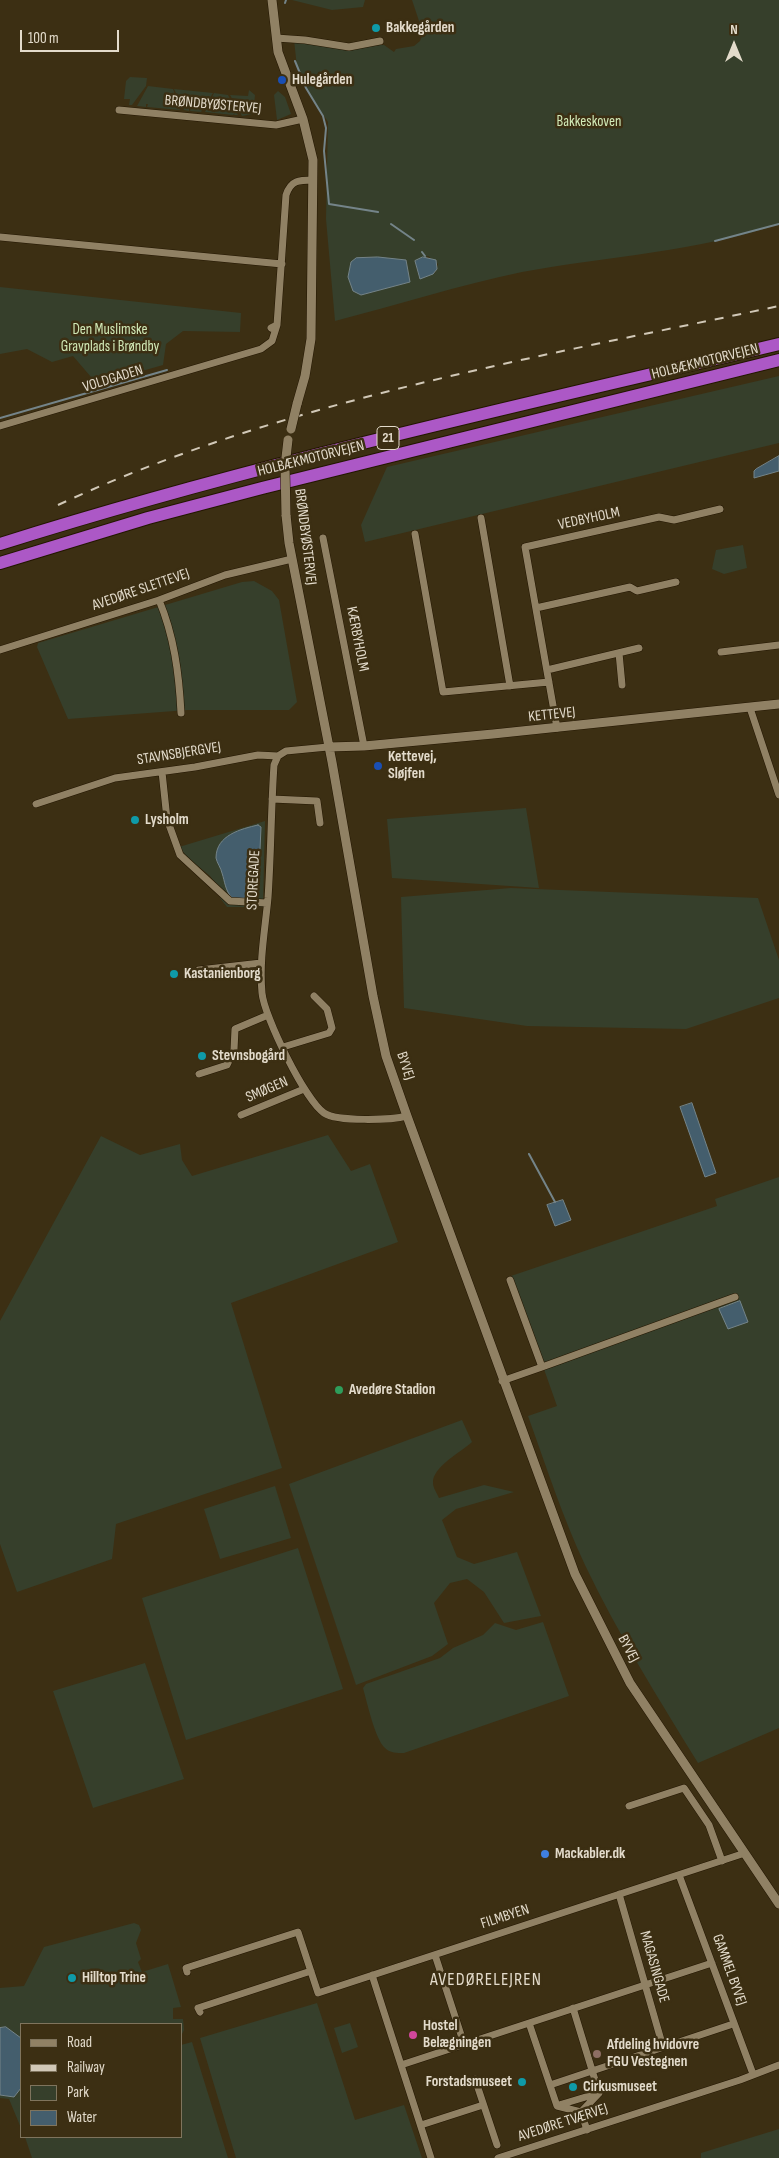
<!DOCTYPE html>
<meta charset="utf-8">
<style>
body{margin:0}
#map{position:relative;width:779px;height:2158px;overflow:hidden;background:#3c2f13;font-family:"Sofia Sans Condensed",sans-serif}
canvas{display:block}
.legend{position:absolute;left:20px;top:2023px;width:162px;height:115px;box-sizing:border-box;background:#3c2f13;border:1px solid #7f745d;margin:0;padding:6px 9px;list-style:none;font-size:15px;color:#e3dbcb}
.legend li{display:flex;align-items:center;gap:10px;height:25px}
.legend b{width:25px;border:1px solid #7f745d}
.north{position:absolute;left:709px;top:20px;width:50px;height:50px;-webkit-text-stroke:4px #3c2f13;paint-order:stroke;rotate:0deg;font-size:14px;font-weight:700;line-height:20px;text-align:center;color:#e3dbcb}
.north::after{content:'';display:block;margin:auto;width:18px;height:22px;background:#e3dbcb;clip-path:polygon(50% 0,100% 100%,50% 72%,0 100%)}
.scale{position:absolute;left:20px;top:30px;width:99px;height:22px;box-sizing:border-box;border:2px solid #e3dbcb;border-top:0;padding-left:6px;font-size:15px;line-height:18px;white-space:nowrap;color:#e3dbcb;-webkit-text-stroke:4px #3c2f13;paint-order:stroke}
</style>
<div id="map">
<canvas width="779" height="2158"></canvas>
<ul class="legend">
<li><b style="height:6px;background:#908164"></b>Road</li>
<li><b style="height:6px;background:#d1c8b7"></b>Railway</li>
<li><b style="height:14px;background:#363f2b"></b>Park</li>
<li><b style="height:14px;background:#445e6d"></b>Water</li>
</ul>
<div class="north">N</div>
<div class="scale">100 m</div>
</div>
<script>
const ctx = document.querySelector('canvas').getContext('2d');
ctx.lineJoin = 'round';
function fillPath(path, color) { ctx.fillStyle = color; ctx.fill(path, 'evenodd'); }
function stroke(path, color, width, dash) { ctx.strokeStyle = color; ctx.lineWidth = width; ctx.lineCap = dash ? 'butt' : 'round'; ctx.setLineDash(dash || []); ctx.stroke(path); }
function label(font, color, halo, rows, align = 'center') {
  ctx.font = font + ' "Sofia Sans Condensed",sans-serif'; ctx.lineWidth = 5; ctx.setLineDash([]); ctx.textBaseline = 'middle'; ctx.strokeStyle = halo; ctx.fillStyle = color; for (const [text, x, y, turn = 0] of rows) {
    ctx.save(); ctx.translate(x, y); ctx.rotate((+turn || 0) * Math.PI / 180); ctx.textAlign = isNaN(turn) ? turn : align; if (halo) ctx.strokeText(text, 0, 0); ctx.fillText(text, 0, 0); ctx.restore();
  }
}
const green = new Path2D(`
 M292,0H365L363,7L332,10Z
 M412,0H779V224C697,252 608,256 522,272C459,285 397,305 335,321L326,219L328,122L306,88L297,67L294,40L332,47L384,45L394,52L396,49L414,46L420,41L423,33ZM428,256L438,264L435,273L419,277L415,261ZM363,257L406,260L410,282L361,295L353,291L348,277L351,262Z
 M130,77L147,78L146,86L132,105H129L130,99H124L126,81Z
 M148,86L173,89L180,110L147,107L148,104H146V107L137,106Z
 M174,89L213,93L201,112L190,111L191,108H189V111L184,110Z
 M249,90L255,95L253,114L242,116L230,95L248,96Z
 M278,91L285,97L291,114L277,120L274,95Z
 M214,93L228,95L238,115H234L235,113L233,115L205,112Z
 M0,287L241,313L240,332L183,331L166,344L163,365L97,384L73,356L52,362L27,349L0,354Z
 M779,376V443L365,542L361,525L387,467Z
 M743,545L747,568L724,574L712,569L716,550Z
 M254,581L272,591L279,600L297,702L289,710H188L68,719L37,647L38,643L242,582Z
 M526,808L539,888L392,878L387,819Z
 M265,821L263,907H227L220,898L222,892L210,876L188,858L179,847Z
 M511,888L758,898L779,960V998L686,1029L527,1026L404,1008L401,897Z
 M328,1135L351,1171L370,1164L398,1242L231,1303L282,1468L116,1524L112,1559L17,1592L0,1544V1321L101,1136L140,1155L180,1144L182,1160L192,1176Z
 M779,1177V1728L698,1763C658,1698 618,1634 585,1565C563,1518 546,1466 528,1416L557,1406L511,1276L717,1206L715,1199Z
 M462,1420L472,1442C461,1452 432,1467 433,1483C433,1488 437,1493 439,1498L484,1485L514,1492L456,1509L442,1520L457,1557L474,1564L517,1552L541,1616L504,1623L484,1592L467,1579L450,1583L434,1603L448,1644L432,1656L356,1685L289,1484Z
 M275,1486L291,1538L220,1559L204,1509Z
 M298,1548L343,1689L186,1740L142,1598Z
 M543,1622L569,1696L404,1753C397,1753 390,1753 385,1748C375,1739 367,1702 363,1688L366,1684L440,1658L453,1648L483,1635L495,1623L516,1630Z
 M145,1663L184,1779L93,1808L53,1691Z
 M134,1923L139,1925L141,1930L136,1943L141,1959L138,1962L142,1972L168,1964L181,2007L173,2008V2019H183L184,2030L181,2036V2024H21V2038L6,2027L0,2028V1988L24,1986L44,1947Z
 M317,2003L355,2120L404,2105L422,2158H236L200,2038Z
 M350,2023L358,2047L342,2053L334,2028Z
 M192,2042L228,2158H32L25,2137H181V2045Z
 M21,2088V2128L9,2099L0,2098V2095L14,2097Z
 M779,2129V2158H701V2153Z`);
const water = new Path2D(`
 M378,257L406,260L410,282L361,295L353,291L348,277L351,262L356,258Z
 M423,257L436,260L437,269L433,274L420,279L415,261Z
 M779,456V471L754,478V471L756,469Z
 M258,825L261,827L258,895L255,898H232C225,890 225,882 222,873C221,868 217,863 216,858C216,835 241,829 258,825Z
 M692,1103L716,1173L705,1177L680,1107Z
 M563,1200L571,1220L555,1226L547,1205Z
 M740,1301L748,1322L728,1329L719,1309Z
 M6,2027L21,2038V2088L14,2097L0,2095V2028Z`);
const stream = new Path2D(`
 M285,3L286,0
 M295,61L306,88L323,116L326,128L324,151L329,204L378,212
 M391,224L414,240
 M715,241L779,224
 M422,252L425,256
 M0,418L167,370
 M529,1154L555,1202`);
const minor = new Path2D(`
 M276,38L305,40L349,47L380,41
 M119,110L276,125L303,119
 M0,237L282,264
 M271,328L277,325L286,195C291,180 299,180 313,180
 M0,426L261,349L272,341L277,325
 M481,518L510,686
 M415,534L443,692L549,682
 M323,538L364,746
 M159,600C174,636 179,673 181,713
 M536,608L630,587L637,591L676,582
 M0,650L159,600L225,575L292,559
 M721,652L779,645
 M619,653L622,685
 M547,670L639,648
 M750,708L779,795
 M557,728L525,547L659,517L674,520L720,509
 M278,756L274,765C271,809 271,854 268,898C265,930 259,961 262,993C264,1016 305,1100 324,1113C337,1122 392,1120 407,1116
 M162,772L167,819L180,855L230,901L267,903
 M272,799L317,801L320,823
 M36,804L115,778L195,767L258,755L278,756L286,751L328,747
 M199,970L261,963
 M283,1047L329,1033L332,1028L327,1009L314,996
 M199,1074L227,1065L234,1050L235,1029L268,1015
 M241,1115L304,1089
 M542,1367L735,1297
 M502,1381L542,1367L510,1280
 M629,1806L684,1788L709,1825L722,1861
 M679,1875L753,2074
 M619,1894L663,2047
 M435,1955L464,2044
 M187,1972L186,1968L298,1932L318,1993L745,1853
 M372,1975L431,2158
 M200,2012L198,2008L311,1971
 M529,2023L557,2106L581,2112L599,2093L573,2008
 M401,2065L712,1963
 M475,2079L497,2145
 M550,2085L730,2025
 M559,2105L599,2093
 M581,2112L587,2130
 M421,2125L483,2105
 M498,2158L740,2080L779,2065`);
const tertiary = new Path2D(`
 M272,0L278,52L303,119L313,160L311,339L305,376L297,404
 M286,515L289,543L332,762L373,996L386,1056L407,1116L575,1574L630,1683L779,1904
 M328,747L364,746L493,734L779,704`);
const motorway = new Path2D(`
 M0,544C256,463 518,406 779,344
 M0,563L148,518L262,488L779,360`);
const rail = new Path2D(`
 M58,505C286,399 535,358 779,306`);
const tertiaryBridge = new Path2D(`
 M291,429L297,404
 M286,515L285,466L288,440`);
const markers = [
 [376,28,5,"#0f9aa8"],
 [282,80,5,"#1a4fb4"],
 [378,766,5,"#1a4fb4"],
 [135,820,5,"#0f9aa8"],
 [174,974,5,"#0f9aa8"],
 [202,1056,5,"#0f9aa8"],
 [339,1390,5,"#2e9e5b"],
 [545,1854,5,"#3f7fe0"],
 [72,1978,5,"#0f9aa8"],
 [413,2035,5,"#d1479c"],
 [597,2054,5,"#8d6e63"],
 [522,2082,5,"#0f9aa8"],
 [573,2087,5,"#0f9aa8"]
];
const shields = [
 [388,438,22]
];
const shieldNames = [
 ["21",388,438]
];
const poiNames = [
 ["Bakkegården",386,28],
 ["Hulegården",292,80],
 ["Kettevej,",388,757],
 ["Sløjfen",388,774],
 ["Lysholm",145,820],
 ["Kastanienborg",184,974],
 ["Stevnsbogård",212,1056],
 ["Avedøre Stadion",349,1390],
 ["Mackabler.dk",555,1854],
 ["Hilltop Trine",82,1978],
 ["Hostel",423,2026],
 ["Belægningen",423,2043],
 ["Afdeling hvidovre",607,2045],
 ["FGU Vestegnen",607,2062],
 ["Forstadsmuseet",512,2082,"right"],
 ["Cirkusmuseet",583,2087]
];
const streetNames = [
 ["BRØNDBYØSTERVEJ",213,105,5],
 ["HOLBÆKMOTORVEJEN",705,362,-14],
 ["VOLDGADEN",113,379,-17],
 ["HOLBÆKMOTORVEJEN",311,459,-14],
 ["VEDBYHOLM",589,519,-12],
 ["BRØNDBYØSTERVEJ",305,537,83],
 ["AVEDØRE SLETTEVEJ",141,590,-19],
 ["KÆRBYHOLM",357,639,79],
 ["KETTEVEJ",552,715,-6],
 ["STAVNSBJERGVEJ",179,754,-9],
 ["STOREGADE",254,880,-87],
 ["BYVEJ",405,1066,72],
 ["SMØGEN",267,1090,-23],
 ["BYVEJ",628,1649,62],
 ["FILMBYEN",505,1917,-18],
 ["MAGASINGADE",654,1967,74],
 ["GAMMEL BYVEJ",729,1970,70],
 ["AVEDØRE TVÆRVEJ",563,2123,-18]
];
const parkNames = [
 ["Bakkeskoven",589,122],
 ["Den Muslimske",110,330],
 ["Gravplads i Brøndby",110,347]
];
const quarterNames = [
 ["AVEDØRELEJREN",486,1980]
];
fillPath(green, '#363f2b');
fillPath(water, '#445e6d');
stroke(water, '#748489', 1);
stroke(stream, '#748489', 2);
stroke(minor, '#231600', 8);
stroke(tertiary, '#231600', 10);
stroke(motorway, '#231600', 14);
stroke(minor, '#908164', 7);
stroke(tertiary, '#908164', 9);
stroke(motorway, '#ac58c6', 12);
stroke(rail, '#d1c8b7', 2, [9, 9]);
stroke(tertiaryBridge, '#231600', 10, []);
stroke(tertiaryBridge, '#908164', 9);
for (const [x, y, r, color] of markers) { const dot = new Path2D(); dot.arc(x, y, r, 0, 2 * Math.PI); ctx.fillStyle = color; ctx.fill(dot); stroke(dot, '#3c2f13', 2); }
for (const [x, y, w] of shields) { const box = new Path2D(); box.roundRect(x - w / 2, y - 11.5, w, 23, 4); ctx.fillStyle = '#3c2f13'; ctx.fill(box); stroke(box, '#e3dbcb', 1); }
label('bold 14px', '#e3dbcb', null, shieldNames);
label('bold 15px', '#e3dbcb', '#3c2f13', poiNames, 'left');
label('15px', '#e3dbcb', '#3c2f13', streetNames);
label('15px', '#d1e9b7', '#3c2f13', parkNames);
ctx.letterSpacing = '1px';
label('18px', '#e3dbcb', '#3c2f13', quarterNames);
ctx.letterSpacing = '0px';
</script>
